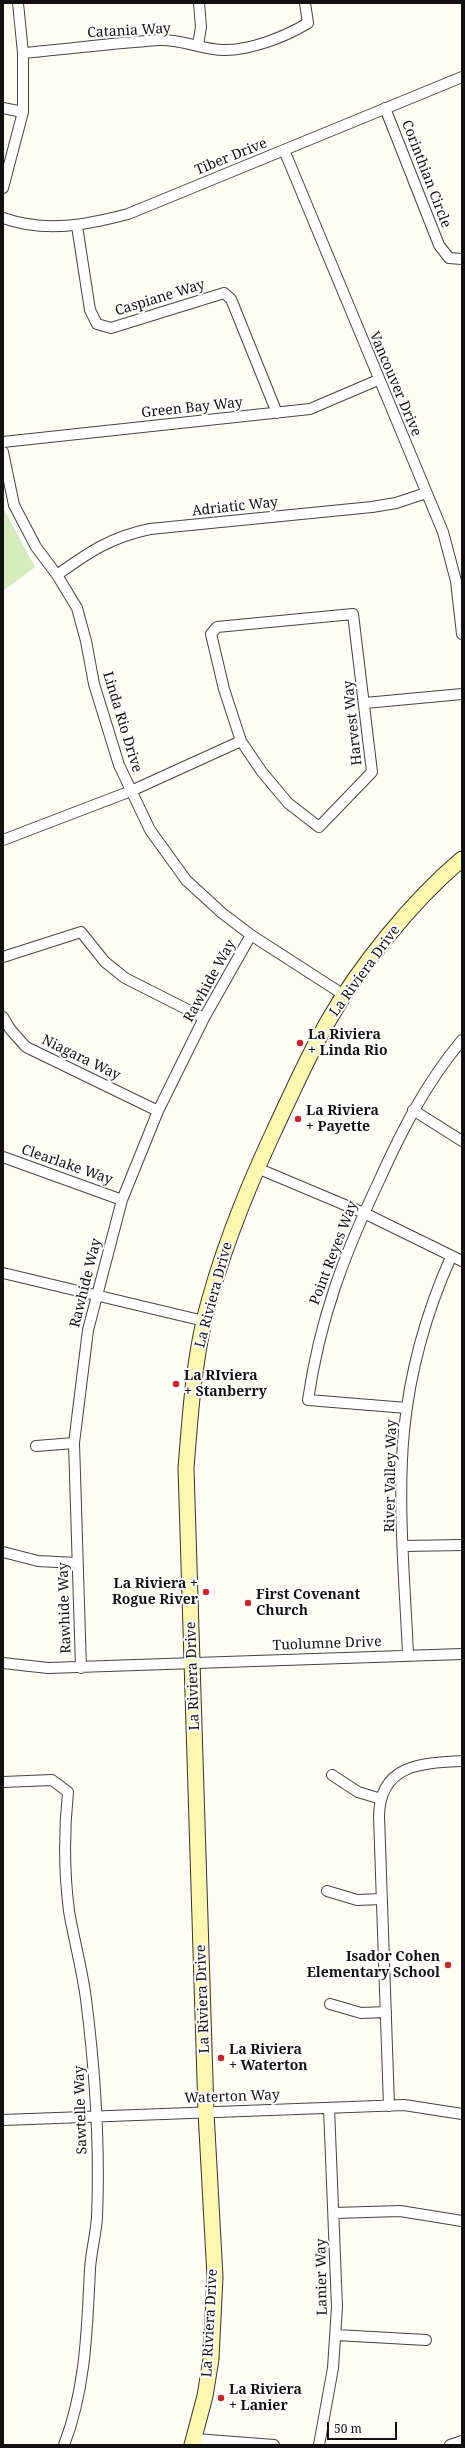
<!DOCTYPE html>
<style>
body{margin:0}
#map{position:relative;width:465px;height:2448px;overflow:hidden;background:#fffdf5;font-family:"Noto Serif",serif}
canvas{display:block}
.frame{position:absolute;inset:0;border:4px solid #111;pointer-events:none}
.scale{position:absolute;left:327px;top:2422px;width:70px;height:18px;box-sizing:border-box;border:2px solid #111;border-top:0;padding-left:5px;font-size:12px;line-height:14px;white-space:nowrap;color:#111;-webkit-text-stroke:3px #fff;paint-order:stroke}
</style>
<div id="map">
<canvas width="465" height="2448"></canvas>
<div class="frame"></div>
<div class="scale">50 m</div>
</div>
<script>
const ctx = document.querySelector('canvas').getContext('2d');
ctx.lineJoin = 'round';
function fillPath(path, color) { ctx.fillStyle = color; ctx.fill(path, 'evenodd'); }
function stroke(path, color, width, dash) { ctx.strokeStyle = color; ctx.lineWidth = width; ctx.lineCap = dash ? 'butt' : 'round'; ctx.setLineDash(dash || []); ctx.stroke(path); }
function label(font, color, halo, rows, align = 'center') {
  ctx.font = font + ' "Noto Serif",serif'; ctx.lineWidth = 4; ctx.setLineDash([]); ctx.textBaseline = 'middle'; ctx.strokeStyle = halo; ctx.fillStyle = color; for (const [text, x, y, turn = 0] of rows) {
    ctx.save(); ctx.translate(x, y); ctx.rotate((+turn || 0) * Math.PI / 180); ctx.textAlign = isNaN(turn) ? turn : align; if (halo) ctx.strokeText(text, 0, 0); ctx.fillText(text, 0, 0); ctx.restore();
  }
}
const green = new Path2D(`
 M3,508L35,567L3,591Z`);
const street = new Path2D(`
 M198,45L201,27L199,3
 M23,53C68,49 114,43 159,40C181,39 201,49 222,50C249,51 285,37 308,23L305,3
 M3,108L23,112
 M385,108L439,245L449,258L462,259
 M284,150L443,532L456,581L462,634
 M3,188L23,112V53L18,3
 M3,218C46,233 86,225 128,214L462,77
 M77,226L90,310L97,324L111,328L224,293L231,299L277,413
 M3,442L310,409L378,380
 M3,452L14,505L36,547L57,575L77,608L86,641L94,684L119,765L150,830L186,880L222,913L251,935L344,995
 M57,575C89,552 111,537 150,529L372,507L396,503L426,493
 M353,614L372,772L319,827L288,803L262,772L241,741L224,689L211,634L217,627Z
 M365,703L462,694
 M3,840L131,791L241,741
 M3,957L81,932L105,962L125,978L204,1018
 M3,1017L10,1029L26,1047L158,1111
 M413,1110L462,1141
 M3,1157L122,1200
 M257,1168L364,1213L462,1261
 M3,1273L204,1321
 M407,1408L308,1400C320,1318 344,1255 379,1181C402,1130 426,1083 462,1040
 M36,1446L74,1443
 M404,1546L462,1545
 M3,1552L38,1561L77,1563
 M408,1655C405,1583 397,1502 404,1431C410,1371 426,1313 451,1257
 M3,1663L48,1668L462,1654
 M81,1668L74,1443L88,1330L122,1200L158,1111L204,1018L251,935
 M332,1775L358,1792L381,1799
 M3,1782L52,1780L68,1792C64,1831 64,1872 69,1911C74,1940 82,1969 86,1999C95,2070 100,2144 97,2217C96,2234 91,2252 90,2269C87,2329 86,2388 64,2445
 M327,1891L357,1900L382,1899
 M330,2004L361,2013L386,2012
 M389,2106L379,1816C380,1764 422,1763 462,1761
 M3,2120L404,2105L462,2114
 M334,2213L400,2211L462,2221
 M336,2335L426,2340
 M195,2439L274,2445
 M319,2445L333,2368L337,2307L329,2108
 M450,2445L462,2441`);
const secondary = new Path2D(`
 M192,2445L205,2396L211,2359L215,2277L206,2112L186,1468C190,1419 193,1370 204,1321C220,1255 245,1193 274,1131C291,1095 307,1058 327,1023C359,967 412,901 462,859`);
const markers = [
 [300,1043,4,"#c4262e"],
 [298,1119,4,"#c4262e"],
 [176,1384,4,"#c4262e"],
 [206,1592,4,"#c4262e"],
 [248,1603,4,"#c4262e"],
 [448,1965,4,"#c4262e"],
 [221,2058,4,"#c4262e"],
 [221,2398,4,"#c4262e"]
];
const streetNames = [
 ["Catania Way",129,31,-3],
 ["Tiber Drive",231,157,-22],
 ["Corinthian Circle",426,174,69],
 ["Caspiane Way",160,298,-17],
 ["Vancouver Drive",395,384,67],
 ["Green Bay Way",192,408,-6],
 ["Adriatic Way",235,507,-6],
 ["Linda Rio Drive",122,722,73],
 ["Harvest Way",353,723,-96],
 ["La Riviera Drive",365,971,-54],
 ["Rawhide Way",210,981,-61],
 ["Niagara Way",81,1058,26],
 ["Clearlake Way",67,1165,19],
 ["Point Reyes Way",334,1253,-69],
 ["Rawhide Way",86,1283,-76],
 ["La Riviera Drive",214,1295,-75],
 ["River Valley Way",391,1476,-89],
 ["Rawhide Way",65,1608,-92],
 ["Tuolumne Drive",327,1644,-2],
 ["La Riviera Drive",193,1676,-92],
 ["La Riviera Drive",203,1999,-92],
 ["Waterton Way",232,2097,-2],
 ["Sawtelle Way",81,2110,-92],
 ["Lanier Way",322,2277,-91],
 ["La Riviera Drive",210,2323,-87]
];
const poiNames = [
 ["La Riviera",308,1035],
 ["+ Linda Rio",308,1051],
 ["La Riviera",306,1111],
 ["+ Payette",306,1127],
 ["La RIviera",184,1376],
 ["+ Stanberry",184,1392],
 ["La Riviera +",198,1584,"right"],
 ["Rogue River",198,1600,"right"],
 ["First Covenant",256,1595],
 ["Church",256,1611],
 ["Isador Cohen",440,1957,"right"],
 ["Elementary School",440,1973,"right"],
 ["La Riviera",229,2050],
 ["+ Waterton",229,2066],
 ["La Riviera",229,2390],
 ["+ Lanier",229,2406]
];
fillPath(green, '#d5ebbd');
stroke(street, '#444', 12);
stroke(secondary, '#333', 17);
stroke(street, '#fff', 10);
stroke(secondary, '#fff6b0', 15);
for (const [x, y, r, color] of markers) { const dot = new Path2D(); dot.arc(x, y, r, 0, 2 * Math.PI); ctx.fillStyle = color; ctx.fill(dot); stroke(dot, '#fff', 1.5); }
label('14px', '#111', '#fff', streetNames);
label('bold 14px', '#111', '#fff', poiNames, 'left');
</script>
